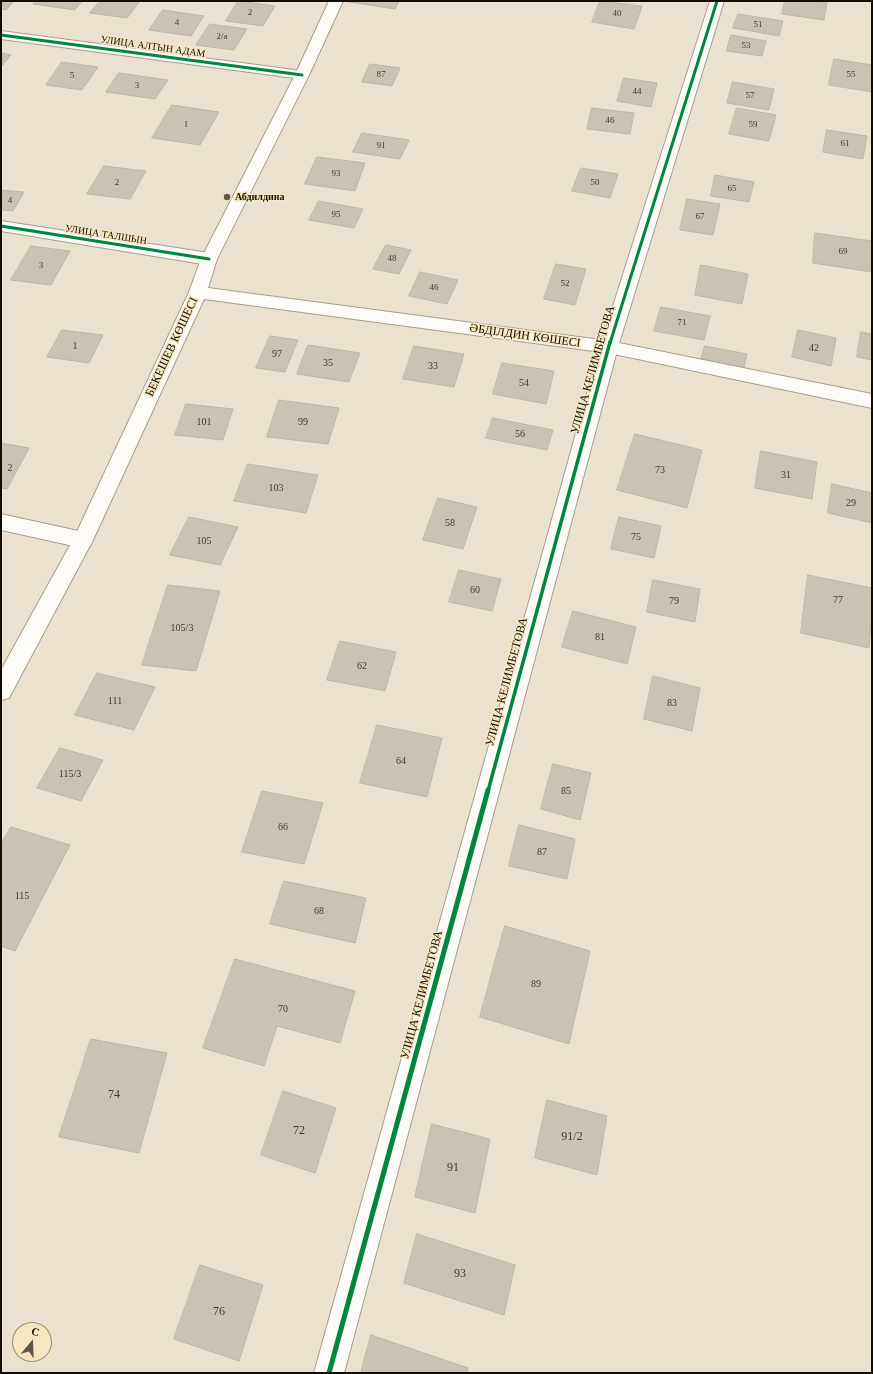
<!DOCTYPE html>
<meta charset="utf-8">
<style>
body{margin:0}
#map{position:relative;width:873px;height:1374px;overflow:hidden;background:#eae2ce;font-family:"Times New Roman",serif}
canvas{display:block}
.frame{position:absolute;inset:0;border:2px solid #120c02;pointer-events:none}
.north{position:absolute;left:12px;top:1322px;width:40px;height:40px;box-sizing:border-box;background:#f7e7c1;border:1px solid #9b8f75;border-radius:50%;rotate:19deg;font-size:11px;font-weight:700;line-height:16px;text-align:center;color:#120c02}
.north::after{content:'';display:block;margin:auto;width:14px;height:18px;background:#5e5749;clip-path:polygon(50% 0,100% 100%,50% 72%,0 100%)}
</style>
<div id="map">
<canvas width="873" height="1374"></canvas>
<div class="frame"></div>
<div class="north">С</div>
</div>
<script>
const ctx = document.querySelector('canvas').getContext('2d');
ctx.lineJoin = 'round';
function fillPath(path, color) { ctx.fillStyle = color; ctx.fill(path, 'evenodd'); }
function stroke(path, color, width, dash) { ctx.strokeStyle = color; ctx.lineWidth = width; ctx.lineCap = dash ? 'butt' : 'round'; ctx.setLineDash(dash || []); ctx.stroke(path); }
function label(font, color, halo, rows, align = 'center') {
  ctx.font = font + ' "Times New Roman",serif'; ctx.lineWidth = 3; ctx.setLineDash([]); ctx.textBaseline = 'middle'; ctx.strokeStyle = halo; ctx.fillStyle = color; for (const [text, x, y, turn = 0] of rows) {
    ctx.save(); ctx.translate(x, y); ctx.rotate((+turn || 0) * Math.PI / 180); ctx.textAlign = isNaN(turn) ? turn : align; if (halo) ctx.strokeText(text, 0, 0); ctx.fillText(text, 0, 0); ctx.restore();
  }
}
const building = new Path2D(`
 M1,1H14L6,10L1,9Z
 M36,1H82L75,10L33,4Z
 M100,1H140L127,18L90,13Z
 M238,1H239L275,6L263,26L226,21Z
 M350,1H399L395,9L349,2Z
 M600,1L642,6L634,29L592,22Z
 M785,1H812L827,3L824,20L782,14Z
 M163,10L204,16L191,36L149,30Z
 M738,14L783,21L779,36L733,28Z
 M210,24L247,29L234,50L196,45Z
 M731,35L766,41L762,56L727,51Z
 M1,53L11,55L1,67Z
 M834,59L872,65V92L829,85Z
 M62,62L98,67L82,90L46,85Z
 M370,64L400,68L392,86L362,82Z
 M119,73L168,80L155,99L106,92Z
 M624,78L657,83L651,107L617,101Z
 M733,82L774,89L769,110L727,103Z
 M172,105L219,112L200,145L152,138Z
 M592,108L634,113L630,134L587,129Z
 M737,108L776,115L769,141L729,134Z
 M827,130L867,136L863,159L823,152Z
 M362,133L409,140L400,159L353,152Z
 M317,157L365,163L355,191L305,184Z
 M104,166L146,171L130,199L87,194Z
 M581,168L618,174L610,198L572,191Z
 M715,175L754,182L749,202L711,196Z
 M1,190L24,192L13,211L1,210Z
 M687,199L720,204L713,235L680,230Z
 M319,201L363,209L354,228L309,220Z
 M815,233L872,241V272L813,263Z
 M386,245L411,250L399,274L373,269Z
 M31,246L70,251L51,285L11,280Z
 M556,264L586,269L575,305L544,299Z
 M701,265L748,274L742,304L695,295Z
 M420,272L458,280L447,304L409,296Z
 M661,307L710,316L704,340L654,331Z
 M62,330L103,335L89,363L47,357Z
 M798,330L836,338L831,366L792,357Z
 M861,332L872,334V360L857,357Z
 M270,336L298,340L285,372L256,368Z
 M308,345L360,353L349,382L297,374Z
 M414,346L464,354L454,387L403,379Z
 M705,346L747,354L744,368L701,360Z
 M502,363L554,371L546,404L493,394Z
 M279,400L339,408L328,444L267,437Z
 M186,404L233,409L223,440L175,435Z
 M493,418L553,430L547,450L486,438Z
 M635,434L702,450L687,508L617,490Z
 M1,443L29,448L7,489L1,488Z
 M761,451L817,462L812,499L755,488Z
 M248,464L318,475L306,513L234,501Z
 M832,484L872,493V523L828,513Z
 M438,498L477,507L463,549L423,540Z
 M189,517L238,527L220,565L170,555Z
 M619,517L661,526L654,558L611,549Z
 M459,570L501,579L492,611L449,602Z
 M808,575L872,588V612L869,648L801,633Z
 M653,580L700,589L695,622L647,612Z
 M168,585L220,591L196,671L142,665Z
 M573,611L636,627L627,664L562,647Z
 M340,641L396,652L385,691L327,680Z
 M97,673L155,687L134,730L75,715Z
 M653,676L700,688L692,731L644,719Z
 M377,725L442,738L427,797L360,783Z
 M60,748L103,760L81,801L37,788Z
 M553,764L591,773L580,820L541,809Z
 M262,791L323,803L304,864L242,852Z
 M519,825L575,839L567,879L509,866Z
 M11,827L70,845L15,951L1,946V844Z
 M284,881L366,898L355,943L270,924Z
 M505,926L590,951L569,1044L480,1017Z
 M235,959L355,991L340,1043L277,1026L264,1066L203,1048Z
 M91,1039L167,1053L139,1153L59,1137Z
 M283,1091L336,1108L315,1173L261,1155Z
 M547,1100L607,1116L597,1175L535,1158Z
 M432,1124L490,1139L475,1213L415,1197Z
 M417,1234L515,1265L504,1315L404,1283Z
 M200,1265L263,1285L239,1361L174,1339Z
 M371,1335L468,1368L467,1373H361Z`);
const street = new Path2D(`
 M710,1H724L618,347L344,1373H314L600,347Z
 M1,31L302,71L307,72L309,75L307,78L302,79L1,39Z
 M1,221L209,253L215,255L217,259L215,263L209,265L1,231Z
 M1,514L83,532L90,534L93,540L90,546L83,548L1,530Z`);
const secondary = new Path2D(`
 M329,1H343L309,75L217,259L208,288L609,341L872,394V408L609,353L204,299L93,540L9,698L1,700V670L74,538L189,292L201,259L295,75Z`);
const cyclewayFar2 = new Path2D(`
 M1,35L302,75
 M1,226L209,259
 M610,343L717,1`);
const cyclewayFar1 = new Path2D(`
 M488,791L610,342`);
const cycleway = new Path2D(`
 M329,1373L488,790`);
const markers = [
 [227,197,4,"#5e5749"]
];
const farNumbernames = [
 ["2",250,13],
 ["40",617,14],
 ["4",177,23],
 ["51",758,25],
 ["2/а",222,37],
 ["53",746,46],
 ["87",381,75],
 ["55",851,75],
 ["5",72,76],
 ["3",137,86],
 ["44",637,92],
 ["57",750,96],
 ["46",610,121],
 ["1",186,125],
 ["59",753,125],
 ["61",845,144],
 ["91",381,146],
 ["93",336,174],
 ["2",117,183],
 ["50",595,183],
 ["65",732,189],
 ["4",10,201],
 ["95",336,215],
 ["67",700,217],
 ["69",843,252],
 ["48",392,259],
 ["3",41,266],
 ["52",565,284],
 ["46",434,288],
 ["71",682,323]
];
const farStreetnames = [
 ["УЛИЦА АЛТЫН АДАМ",153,47,8],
 ["УЛИЦА ТАЛШЫН",106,235,9]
];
const farPoinames = [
 ["Абдилдина",235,197]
];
const numberNames = [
 ["1",75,346],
 ["42",814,348],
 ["97",277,354],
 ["35",328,363],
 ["33",433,366],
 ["54",524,383],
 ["101",204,422],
 ["99",303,422],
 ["56",520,434],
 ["2",10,468],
 ["73",660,470],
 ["31",786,475],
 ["103",276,488],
 ["29",851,503],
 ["58",450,523],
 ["75",636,537],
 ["105",204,541],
 ["60",475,590],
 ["77",838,600],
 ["79",674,601],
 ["105/3",182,628],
 ["81",600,637],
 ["62",362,666],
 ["111",115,701],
 ["83",672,703],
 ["64",401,761],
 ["115/3",70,774],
 ["85",566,791],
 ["66",283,827],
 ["87",542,852],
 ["115",22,896],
 ["68",319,911],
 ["89",536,984],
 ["70",283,1009]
];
const streetNames = [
 ["ӘБДІЛДИН КӨШЕСІ",525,336,8],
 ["БЕКЕШЕВ КӨШЕСІ",172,347,-65],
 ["УЛИЦА КЕЛИМБЕТОВА",593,370,-74],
 ["УЛИЦА КЕЛИМБЕТОВА",507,682,-75],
 ["УЛИЦА КЕЛИМБЕТОВА",422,995,-75]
];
const nearNumbernames = [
 ["74",114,1095],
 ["72",299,1131],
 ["91/2",572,1137],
 ["91",453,1168],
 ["93",460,1274],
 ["76",219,1312]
];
fillPath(building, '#cac3b4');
stroke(building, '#bcb6a6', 1);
stroke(street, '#a59e8f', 2);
stroke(secondary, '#a59e8f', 2);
fillPath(street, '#fcfbf8');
fillPath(secondary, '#fcfbf8');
stroke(cyclewayFar2, '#00873e', 3);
stroke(cyclewayFar1, '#00873e', 3.5);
stroke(cycleway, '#00873e', 5);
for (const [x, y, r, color] of markers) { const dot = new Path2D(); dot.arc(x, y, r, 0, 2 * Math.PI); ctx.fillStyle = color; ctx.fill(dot); stroke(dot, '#f7e7c1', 1.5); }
label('9px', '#403a2e', null, farNumbernames);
label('10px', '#120c02', '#f7e7c1', farStreetnames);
label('bold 10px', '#120c02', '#f7e7c1', farPoinames, 'left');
label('10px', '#403a2e', null, numberNames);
label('12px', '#120c02', '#f7e7c1', streetNames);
label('12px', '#403a2e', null, nearNumbernames);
</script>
